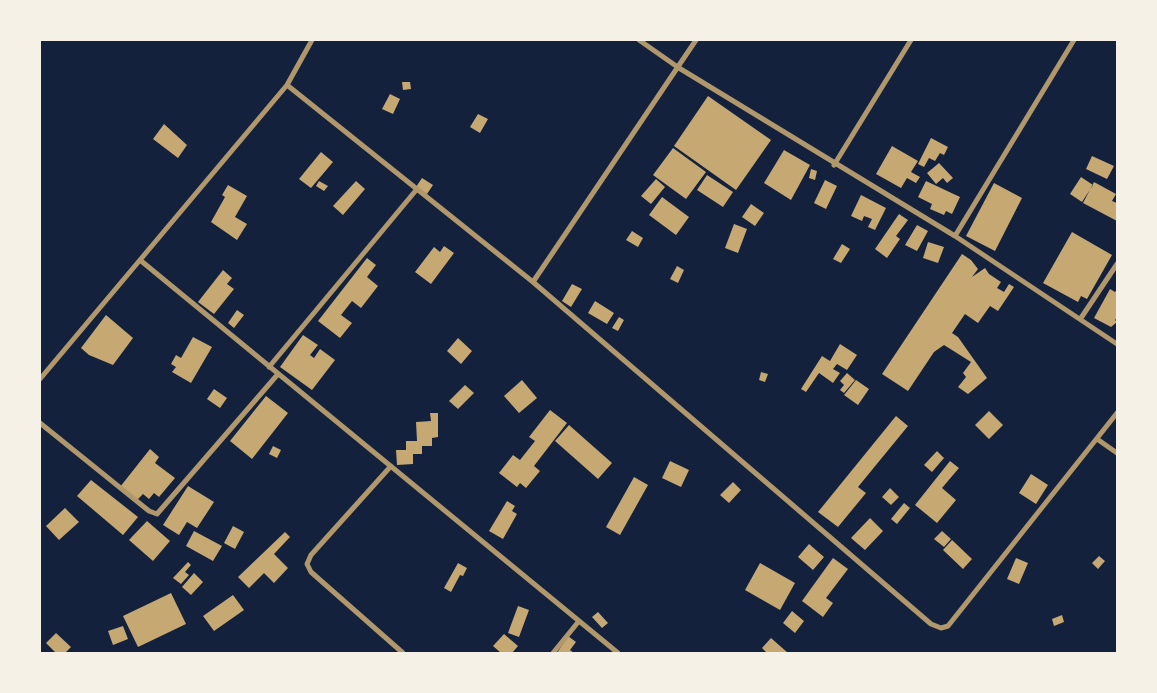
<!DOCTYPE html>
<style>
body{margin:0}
#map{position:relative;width:1157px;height:693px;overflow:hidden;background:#14213d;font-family:"Zilla Slab",serif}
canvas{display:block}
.frame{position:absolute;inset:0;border:41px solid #f6f1e7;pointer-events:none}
</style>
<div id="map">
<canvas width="1157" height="693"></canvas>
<div class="frame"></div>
</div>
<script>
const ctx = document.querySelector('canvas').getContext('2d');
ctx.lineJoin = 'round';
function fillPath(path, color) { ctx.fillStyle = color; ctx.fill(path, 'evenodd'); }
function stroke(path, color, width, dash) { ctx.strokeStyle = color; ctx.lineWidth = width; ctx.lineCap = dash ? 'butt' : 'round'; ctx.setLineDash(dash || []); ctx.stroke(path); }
const building = new Path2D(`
 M402,82H410L411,89L403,90Z
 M390,94L400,99L393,114L382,109Z
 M708,96L771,140L736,190L674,146Z
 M478,114L488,119L480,133L470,127Z
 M164,124L187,145L178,158L153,139Z
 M931,138L948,147L944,155L940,153L935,161L929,158L924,167L918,164Z
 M892,146L918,161L911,172L920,177L916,183L907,178L901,188L876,174Z
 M673,148L706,172L686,199L653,175Z
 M784,150L810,165L791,200L764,183Z
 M321,152L333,162L311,188L299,179Z
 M1092,156L1114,166L1107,179L1086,169Z
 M939,163L953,178L947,183L943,178L936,184L927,173Z
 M811,169L817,171L815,180L809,178Z
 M707,175L733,192L723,207L697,190Z
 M1081,177L1093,185L1082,202L1070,194Z
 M422,178L433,185L427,194L416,187Z
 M656,179L665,187L651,204L641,196Z
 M825,180L837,186L826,209L814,203Z
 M319,181L328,186L324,191L316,186Z
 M356,181L365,189L343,215L333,206Z
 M926,181L960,197L952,214L946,211L944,215L930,209L932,204L918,197Z
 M1094,182L1116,194L1112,201L1117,203V221L1083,203Z
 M994,183L1022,198L995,251L966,236Z
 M228,185L247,196L235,217L247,224L237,240L211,222L225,197L222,195Z
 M861,195L886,208L875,230L868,227L872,219L864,216L862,221L851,216Z
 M662,197L689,217L676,235L649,215Z
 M751,204L764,213L755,226L742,217Z
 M899,214L908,220L896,236L900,239L887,258L875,249Z
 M734,224L747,229L738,253L725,248Z
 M917,225L928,231L917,251L905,245Z
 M632,231L643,238L638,247L626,240Z
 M1072,232L1112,255L1087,299L1081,296L1078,302L1043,283Z
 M928,242L944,247L938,263L923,258Z
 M842,244L850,249L841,263L833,259Z
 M444,246L454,253L431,284L415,272L434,247L440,252Z
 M962,254L971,260L978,269L972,277L985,268L989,274L1001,282L997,288L1004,292L1009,284L1014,287L998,311L990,306L978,323L965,314L952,333L958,337L987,378L968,394L958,387L966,377L963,373L971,362L944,345L934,352L908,391L882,374Z
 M367,258L376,265L367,277L378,286L361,308L352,301L341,315L352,323L340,338L318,321Z
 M677,266L684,270L678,283L670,279Z
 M223,270L232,278L227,284L234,289L214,314L198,302Z
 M572,284L582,289L571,307L562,301Z
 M1110,289L1115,292L1117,290V318L1115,320L1117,322L1111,327L1094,318Z
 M595,301L614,313L607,324L588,313Z
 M237,310L244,315L234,328L228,323Z
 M106,315L133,338L113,365L89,355L81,348Z
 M619,317L624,320L618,331L612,328Z
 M303,335L318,345L310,355L314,358L320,349L335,360L312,390L280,367Z
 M193,337L212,347L191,383L172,372L176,367L171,364L176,355L181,358Z
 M458,338L472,351L461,364L447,351Z
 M840,344L857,355L847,370L837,364L833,369L840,373L833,383L819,373L806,392L801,389L822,356L830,361Z
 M761,372L768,374L765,382L759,380Z
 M847,373L855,380L844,393L840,390L844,385L840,381Z
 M522,380L537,398L519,413L504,396Z
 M856,380L869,389L858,405L844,395Z
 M465,385L474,393L458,409L449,401Z
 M214,389L227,398L220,408L207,399Z
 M266,396L288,413L252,459L230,441Z
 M550,410L567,423L534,466L540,471L526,488L520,483L517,487L499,473L513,455L520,460L535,441L529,437Z
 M989,411L1003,425L989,439L975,425Z
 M430,413H438V437L432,438V446H422V454H413V464L397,465L396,450H406V441H417L416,422L431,421Z
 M896,416L908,426L858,487L866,493L838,527L818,512Z
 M569,425L612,463L598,479L555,441Z
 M273,446L281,450L277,458L269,454Z
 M150,449L159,457L155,463L175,478L159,497L154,493L149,499L143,494L137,500L120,487Z
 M937,451L944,458L932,472L924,465Z
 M670,461L689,470L681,487L662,478Z
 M950,461L959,468L942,488L956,500L937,523L915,505Z
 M1031,474L1048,485L1036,504L1019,493Z
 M634,477L648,485L620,535L606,527Z
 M91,480L138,517L123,535L77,496Z
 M733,482L741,490L729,503L720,495Z
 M188,486L214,502L197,528L187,522L179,535L163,525Z
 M890,488L899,497L891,505L882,497Z
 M507,501L515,506L512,511L517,514L503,539L489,531Z
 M904,503L910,508L897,524L891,519Z
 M65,508L79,522L59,540L46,526Z
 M870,518L883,531L865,550L851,538Z
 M147,521L170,541L153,561L129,540Z
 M233,526L244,532L235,549L224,543Z
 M194,531L222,546L213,561L186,546Z
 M942,531L951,539L944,547L934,539Z
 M285,532L290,537L274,554L288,568L274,583L264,573L249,588L238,577Z
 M952,540L972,559L963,569L943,550Z
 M809,544L824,557L813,570L798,557Z
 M1099,556L1105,561L1098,569L1092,563Z
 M833,558L848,569L826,598L833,603L823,617L802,601Z
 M1016,558L1028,563L1019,584L1007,579Z
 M188,562L191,565L185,572L189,575L181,584L173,578Z
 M458,563L467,568L463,576L460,575L451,592L444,588Z
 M760,563L795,583L780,610L745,590Z
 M194,573L203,582L191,595L182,587Z
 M171,593L186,624L138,647L123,616Z
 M233,595L244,610L214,631L203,616Z
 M518,606L529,610L519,637L508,633Z
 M792,611L804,621L795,633L783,623Z
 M598,612L608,623L602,628L592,617Z
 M1062,615L1064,622L1054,626L1052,619Z
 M123,626L128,639L113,645L108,631Z
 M56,633L71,647L65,653H56L46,643Z
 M504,634L518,646L512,653H501L493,646Z
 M568,636L576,642L570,650L574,653H557Z
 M771,638L788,653H767L762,648Z`);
const minor = new Path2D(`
 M639,40L679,68L955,236L1117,344
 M287,85L533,282L931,624L941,628L948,626L1117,413
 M834,165L911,40
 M955,236L1074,40
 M140,260L618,653
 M533,282L696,40
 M1081,318L1117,264
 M269,367L417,189
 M40,379L287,85L312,40
 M40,423L149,511L157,514L278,374
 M1097,439L1117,453
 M391,466L311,555L307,564L311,572L403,653
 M553,653L579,621`);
fillPath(building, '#c6a872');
stroke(minor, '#b1986c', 5);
</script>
